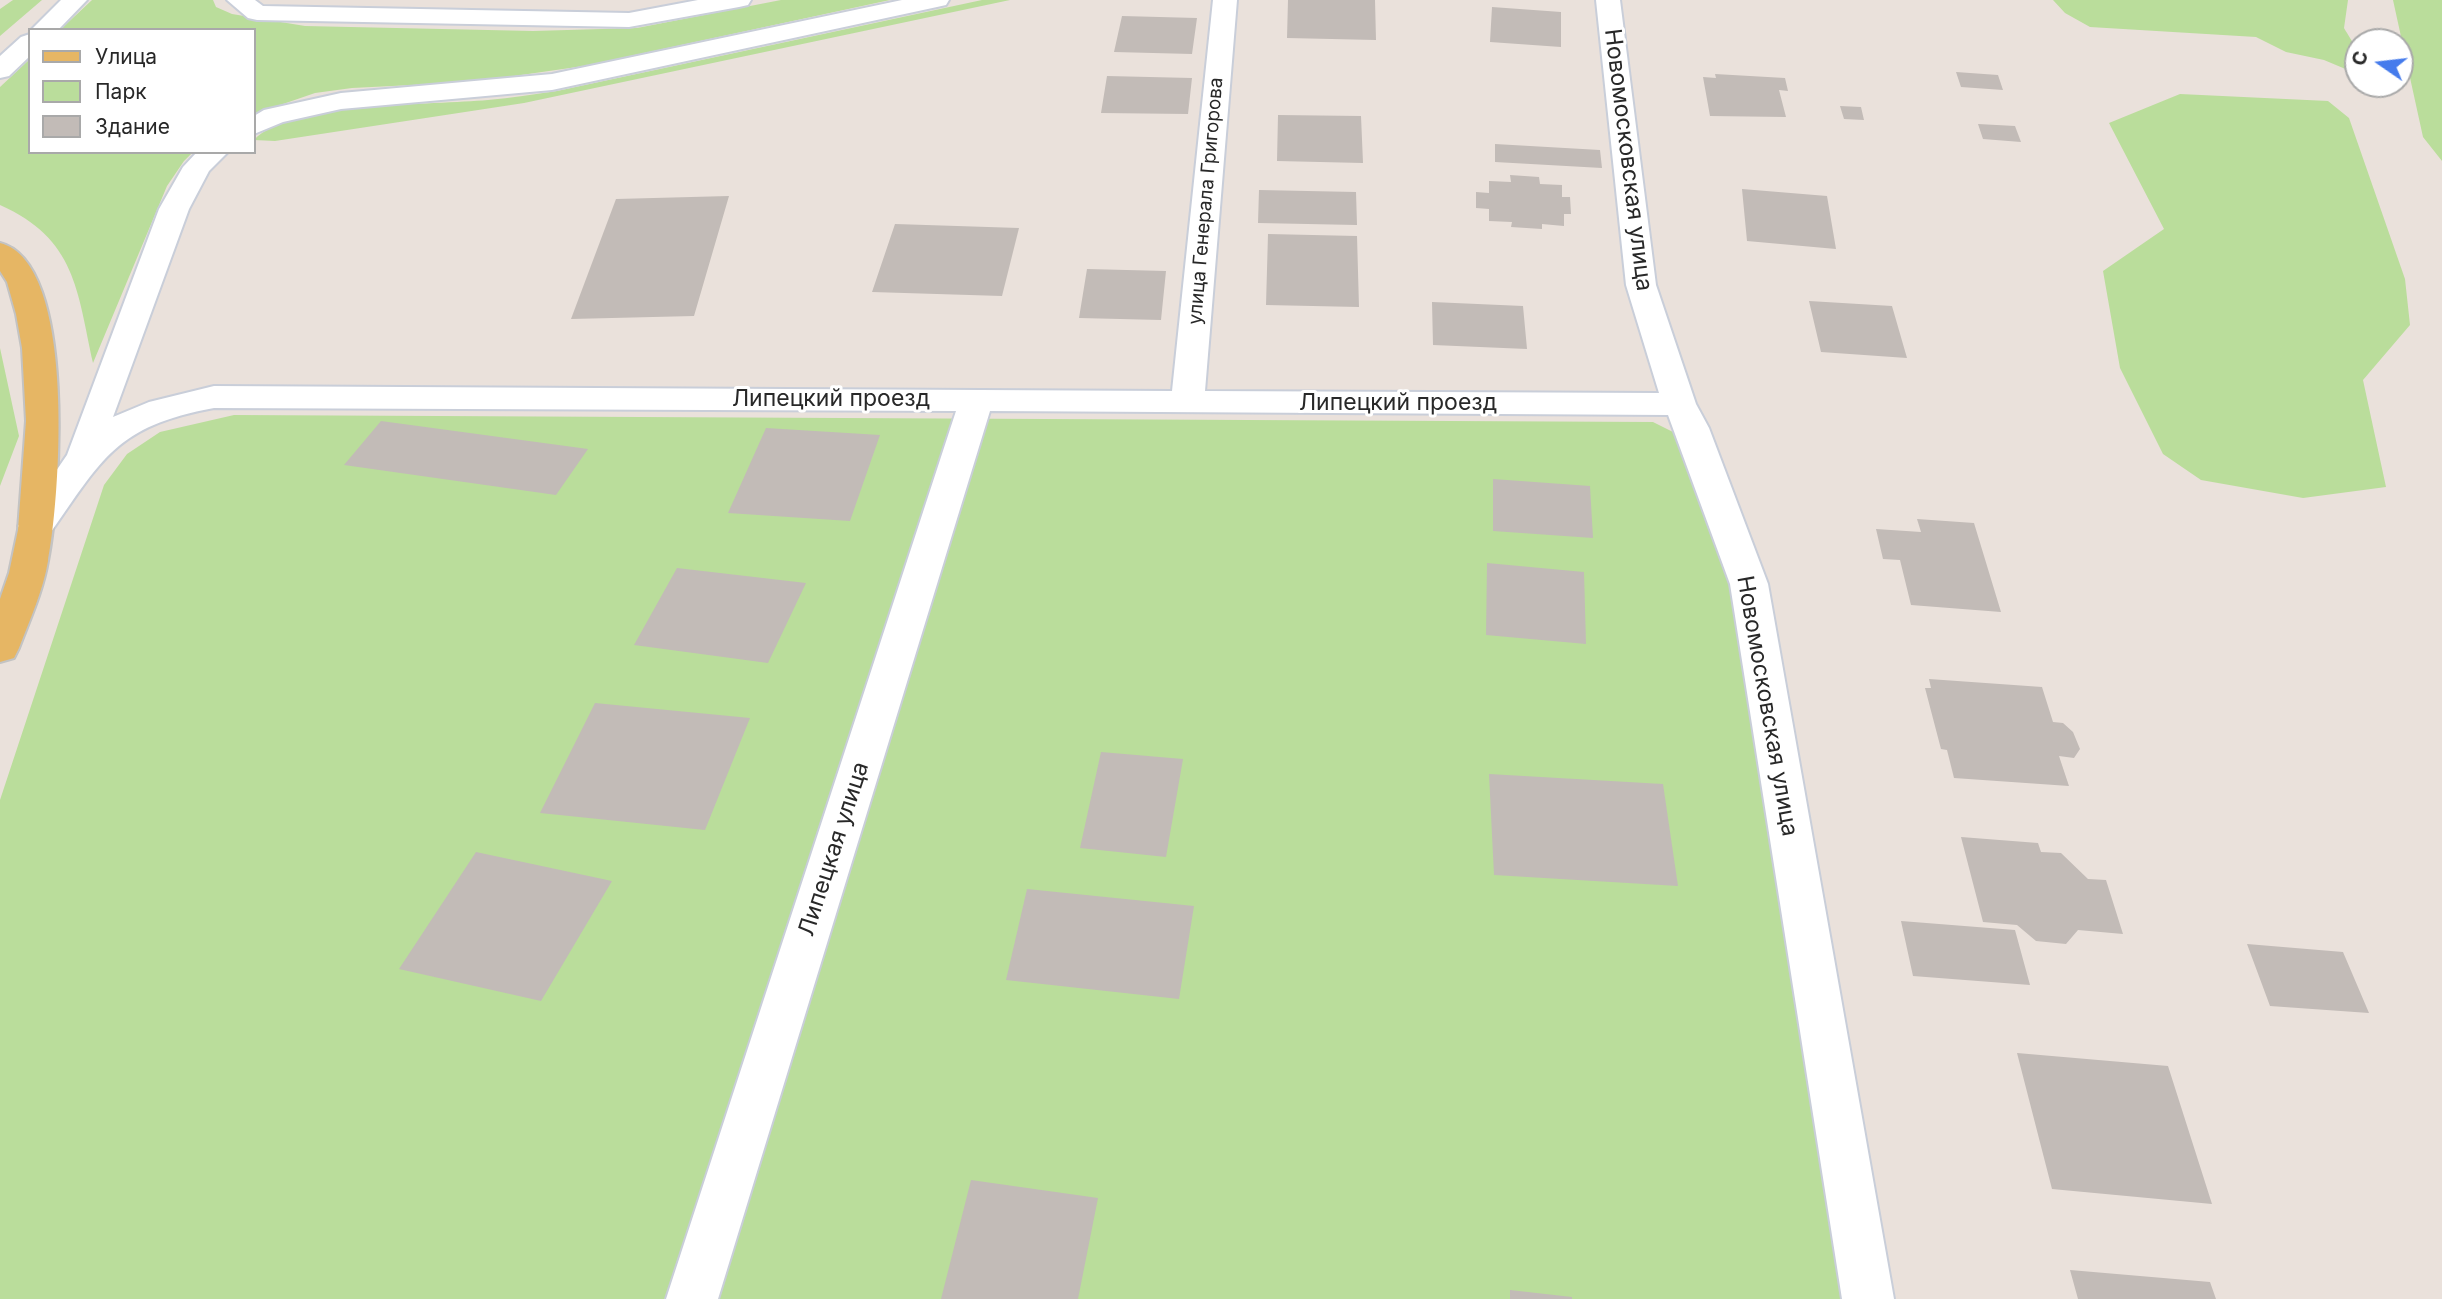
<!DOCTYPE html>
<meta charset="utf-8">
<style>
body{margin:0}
#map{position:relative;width:2442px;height:1299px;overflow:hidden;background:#eae1db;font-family:Inter,sans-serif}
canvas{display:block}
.legend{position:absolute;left:28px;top:28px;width:228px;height:126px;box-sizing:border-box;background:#fff;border:2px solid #a9a9a9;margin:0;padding:9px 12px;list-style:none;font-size:21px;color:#282828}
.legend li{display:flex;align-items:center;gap:14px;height:35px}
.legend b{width:35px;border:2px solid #a9a9a9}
.north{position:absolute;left:2344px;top:28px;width:70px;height:70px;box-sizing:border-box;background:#fff;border:2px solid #a9a9a9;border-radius:50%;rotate:284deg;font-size:19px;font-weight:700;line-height:28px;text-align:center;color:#282828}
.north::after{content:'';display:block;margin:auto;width:24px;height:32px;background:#457bec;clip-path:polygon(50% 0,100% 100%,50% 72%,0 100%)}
</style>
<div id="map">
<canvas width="2442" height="1299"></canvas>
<ul class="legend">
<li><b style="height:9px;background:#e6b664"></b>Улица</li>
<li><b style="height:19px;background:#badd9b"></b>Парк</li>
<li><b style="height:19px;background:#c2bbb7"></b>Здание</li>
</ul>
<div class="north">С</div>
</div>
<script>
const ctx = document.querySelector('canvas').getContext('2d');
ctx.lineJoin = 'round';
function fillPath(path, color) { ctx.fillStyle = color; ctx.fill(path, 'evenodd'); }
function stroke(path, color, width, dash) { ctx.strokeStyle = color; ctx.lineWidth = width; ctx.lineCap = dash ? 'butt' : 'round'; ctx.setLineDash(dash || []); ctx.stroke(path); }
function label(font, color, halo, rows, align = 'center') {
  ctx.font = font + ' Inter,sans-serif'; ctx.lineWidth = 6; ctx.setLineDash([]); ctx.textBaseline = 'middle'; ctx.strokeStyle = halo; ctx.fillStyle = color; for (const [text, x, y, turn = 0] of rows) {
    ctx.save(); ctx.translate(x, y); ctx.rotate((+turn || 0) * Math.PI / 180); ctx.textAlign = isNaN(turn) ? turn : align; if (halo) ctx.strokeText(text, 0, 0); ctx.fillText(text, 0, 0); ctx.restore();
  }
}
const green = new Path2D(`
 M13,0H42L0,36V9Z
 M92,0H213L216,7L232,14L305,26L533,31L637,28L781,0H890L584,66L472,82L352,88L315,93L254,114V30H60Z
 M982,0H1010L524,103L275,141L254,140C289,102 435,105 488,100C511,98 534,94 557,91Z
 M2053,0H2348L2344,28C2352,42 2365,57 2355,73L2324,60L2286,52L2256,37L2090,27L2065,13Z
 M2393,0H2442V161L2423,137Z
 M30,59V152H193L184,161L167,186L93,363C77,290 76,239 0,205V87Z
 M2180,94L2328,101L2349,118L2405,279L2410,325L2363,380L2386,487L2303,498L2201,480L2163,454L2120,368L2103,271L2164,229L2109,123Z
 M0,348L19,436L0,486Z
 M234,415L1653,422L1683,437L1731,547L1845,1299H0V800L104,485L127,454L160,432Z`);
const building = new Path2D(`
 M1288,0H1375L1376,40L1287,38Z
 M1492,7L1561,12V47L1490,42Z
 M1122,16L1197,18L1192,54L1114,52Z
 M1956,72L1998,75L2003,90L1961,87Z
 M1715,74L1785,78L1788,91L1779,90L1786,117L1710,116L1703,77L1716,78Z
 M1107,76L1192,78L1188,114L1101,113Z
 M1840,106L1861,107L1864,120L1844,119Z
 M1278,115L1361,116L1363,163L1277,161Z
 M1978,124L2015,126L2021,142L1983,139Z
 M1495,144L1600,150L1602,168L1495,162Z
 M1510,175L1539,177L1540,184L1562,185V197H1570L1571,214H1564V226L1542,224V229L1511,227L1512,222L1489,221V209L1476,208V192L1489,193V181L1511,182Z
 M1742,189L1827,196L1836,249L1747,241Z
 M1259,190L1356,192L1357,225L1258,223Z
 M729,196L694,316L571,319L616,199Z
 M895,224L1019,228L1002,296L872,292Z
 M1268,234L1357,236L1359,307L1266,305Z
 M1087,269L1166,271L1161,320L1079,318Z
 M1809,301L1892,306L1907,358L1821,352Z
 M1432,302L1523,306L1527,349L1433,345Z
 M381,421L588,449L556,495L344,465Z
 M766,428L880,435L850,521L728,513Z
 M1493,479L1590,486L1593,538L1493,531Z
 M1917,519L1974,523L2001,612L1911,605L1900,560L1883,559L1876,529L1921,532Z
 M1487,563L1584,572L1586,644L1486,635Z
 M677,568L806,583L768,663L634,645Z
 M1929,679L2042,687L2053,722L2063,723L2073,732L2080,749L2074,758L2059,756L2069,786L1954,778L1947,750L1941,749L1925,688H1931Z
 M595,703L750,718L705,830L540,813Z
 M1101,752L1183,759L1166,857L1080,848Z
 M1489,774L1663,784L1678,886L1494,875Z
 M1961,837L2038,843L2041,852L2061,853L2088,879L2106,880L2123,934L2078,930L2066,944L2036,941L2017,925L1983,922Z
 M476,852L612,881L541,1001L399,969Z
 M1027,889L1194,906L1179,999L1006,980Z
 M1901,921L2015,930L2030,985L1913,976Z
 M2247,944L2343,952L2369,1013L2270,1006Z
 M2017,1053L2168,1066L2212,1204L2052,1189Z
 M971,1180L1098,1198L1078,1299H941Z
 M2070,1270L2210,1282L2216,1299H2078Z
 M1510,1290L1572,1297V1299H1510Z`);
const minor = new Path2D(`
 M61,0H87L58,30H31Z
 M227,0H255L263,6L629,13L698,0H751L748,5L739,7L629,27L257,20L248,18Z
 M902,0H949L946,5L937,7L552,90L341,109L283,122L254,134V116L264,110L341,93L552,74Z
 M1213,0H1237L1205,391L1659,393L1626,285L1596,0H1620L1656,285L1696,404L1709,428L1768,584L1894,1299H1842L1730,584L1668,415L990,411L718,1299H666L956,411L214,408C116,426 102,459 49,535L36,538L23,535L18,526L67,455L159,209L183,167L197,152H228L209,171L189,209L113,417L149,402L214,386L1172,391Z
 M30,34V56L9,76L0,78V56L21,37Z`);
const major = new Path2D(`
 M0,243C78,262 60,501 48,561C43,591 30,619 19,648L14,658L0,662V599L9,573L18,530L26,421L22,348L16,314L7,282L0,271Z`);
const farStreetnames = [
 ["улица Генерала Григорова",1206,201,-85]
];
const streetNames = [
 ["Новомосковская улица",1628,160,83],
 ["Липецкий проезд",831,399],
 ["Липецкий проезд",1398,403],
 ["Новомосковская улица",1767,706,80],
 ["Липецкая улица",834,849,-72]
];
fillPath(green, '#badd9b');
fillPath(building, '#c2bbb7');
stroke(minor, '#c9ced9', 4);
stroke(major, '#c3c3c3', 4);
fillPath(minor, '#fff');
fillPath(major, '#e6b664');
label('19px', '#282828', '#fff', farStreetnames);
label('23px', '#282828', '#fff', streetNames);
</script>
